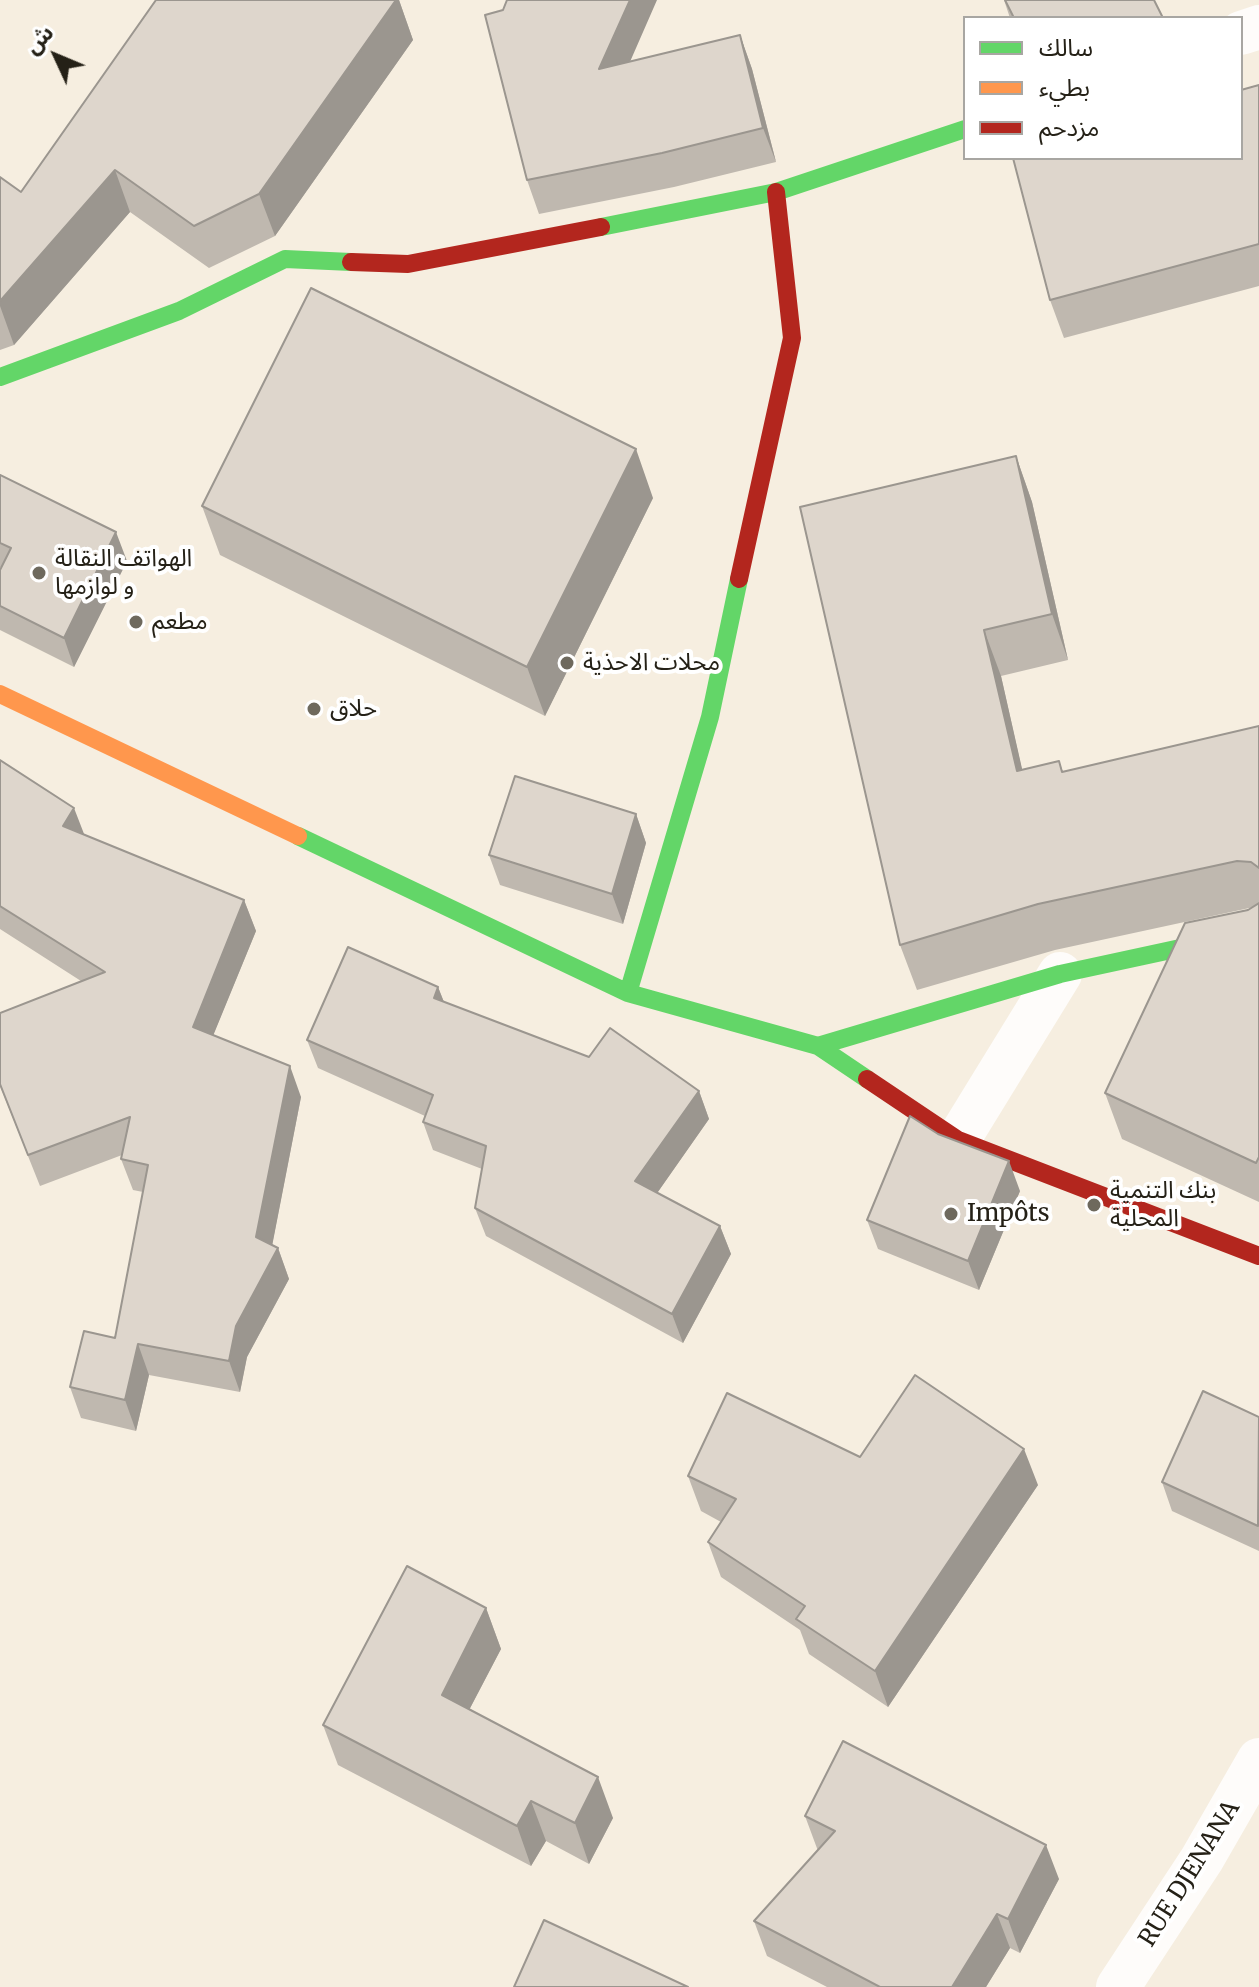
<!DOCTYPE html>
<meta charset="utf-8">
<style>
body{margin:0}
#map{position:relative;width:1259px;height:1987px;overflow:hidden;background:#f6eee0;font-family:Merriweather,"Noto Sans Arabic",serif}
canvas{display:block}
.legend{position:absolute;left:963px;top:16px;width:280px;height:144px;box-sizing:border-box;background:#fff;border:2px solid #a8a6a2;margin:0;padding:10px 14px;list-style:none;font-size:24px;color:#252117}
.legend li{display:flex;align-items:center;gap:16px;height:40px}
.legend b{width:40px;border:2px solid #a8a6a2}
.north{position:absolute;left:16px;top:16px;width:80px;height:80px;-webkit-text-stroke:6px #fff;paint-order:stroke;rotate:314deg;font-size:22px;font-weight:700;line-height:32px;text-align:center;color:#252117}
.north::after{content:'';display:block;margin:auto;width:28px;height:36px;background:#252117;clip-path:polygon(50% 0,100% 100%,50% 72%,0 100%)}
</style>
<div id="map">
<canvas width="1259" height="1987"></canvas>
<ul class="legend">
<li><b style="height:10px;background:#63d668"></b>سالك</li>
<li><b style="height:10px;background:#ff974d"></b>بطيء</li>
<li><b style="height:10px;background:#b3261e"></b>مزدحم</li>
</ul>
<div class="north">ش</div>
</div>
<script>
const ctx = document.querySelector('canvas').getContext('2d');
ctx.lineJoin = 'round';
function stroke(path, color, width, dash) { ctx.strokeStyle = color; ctx.lineWidth = width; ctx.lineCap = dash ? 'butt' : 'round'; ctx.setLineDash(dash || []); ctx.stroke(path); }
function fillPath(path, color) { ctx.fillStyle = color; ctx.fill(path, 'evenodd'); }
function label(font, color, halo, rows, align = 'center') {
  ctx.font = font + ' Merriweather,"Noto Sans Arabic",serif'; ctx.lineWidth = 8; ctx.setLineDash([]); ctx.textBaseline = 'middle'; ctx.strokeStyle = halo; ctx.fillStyle = color; for (const [text, x, y, turn = 0] of rows) {
    ctx.save(); ctx.translate(x, y); ctx.rotate((+turn || 0) * Math.PI / 180); ctx.textAlign = isNaN(turn) ? turn : align; if (halo) ctx.strokeText(text, 0, 0); ctx.fillText(text, 0, 0); ctx.restore();
  }
}
const street = new Path2D(`
 M1241,33L1259,27
 M958,1140L1060,974
 M1118,1987L1202,1859L1259,1760`);
const fast = new Path2D(`
 M601,227L776,192L965,129
 M0,377L179,311L285,259L351,262
 M298,836L628,993L818,1046L867,1079
 M628,993L710,717L739,579
 M818,1046L1060,974L1259,931`);
const slow = new Path2D(`
 M0,694L298,836`);
const jam = new Path2D(`
 M351,262L408,264L601,227
 M739,579L792,338L776,192
 M867,1079L958,1140L1259,1256`);
const wall = new Path2D(`
 M156,0H399L413,40L275,236L209,268L130,212L14,345L0,350V177L21,192Z
 M1004,0H1154L1163,18H1010Z
 M503,10L630,62L740,35L752,69L776,162L674,187L539,214L527,180Z
 M1259,85V286L1064,338L1050,300Z
 M1016,456L1032,502L1068,660L1001,676L1022,770L1059,761L1063,772L1259,726V1202L1122,1139L1105,1093L1248,910L1254,907L1055,950L917,990L900,945Z
 M0,475L127,561L74,667L0,630V570L1,567H0Z
 M653,498L545,716L220,555L202,506Z
 M0,760L84,835L244,900L256,931L213,1035L301,1097L272,1245L278,1248L289,1279L247,1357L240,1392L149,1375L136,1431L81,1418L70,1387L115,1338L143,1192L133,1190L121,1159L122,1155L40,1186L0,1086V1013L81,981L0,929Z
 M636,814L646,843L623,924L500,885L489,855Z
 M438,987L444,1002L589,1057L699,1091L709,1119L657,1193L720,1226L731,1254L683,1343L486,1236L475,1208L482,1169L433,1150L423,1122L425,1116L318,1068L307,1040Z
 M1020,1191L979,1290L878,1249L867,1220Z
 M1259,1417V1551L1172,1511L1162,1482Z
 M860,1457L1038,1485L888,1707L809,1654L800,1630L721,1577L708,1542L721,1522L701,1511L688,1476Z
 M486,1608L501,1649L469,1710L613,1818L589,1864L546,1841L531,1866L338,1765L323,1725Z
 M805,1816L1059,1879L1020,1953L1010,1948L986,1987H827L767,1956L754,1921L818,1851Z`);
const shadedWall = new Path2D(`
 M396,0H399L413,40L275,236L259,194Z
 M630,0H657L612,103L599,69Z
 M740,35L752,69L776,162L763,128Z
 M115,170L130,212L14,345L0,306V301Z
 M636,449L653,498L545,716L527,667Z
 M1016,456L1032,502L1068,660L1052,614Z
 M116,532L127,561L74,667L64,638Z
 M984,630L1001,676L1033,817L1017,771Z
 M74,808L86,839L63,826Z
 M636,814L646,843L623,924L612,894Z
 M244,900L256,931L204,1058L193,1027Z
 M438,987L449,1015L434,998Z
 M290,1066L301,1097L268,1267L278,1248L289,1279L247,1357L240,1392L229,1361L236,1326L256,1237Z
 M699,1091L709,1119L646,1209L635,1181Z
 M1009,1161L1020,1191L979,1290L968,1261Z
 M720,1226L731,1254L683,1343L672,1314Z
 M138,1344L149,1375L136,1431L125,1400Z
 M1024,1449L1038,1485L888,1707L875,1671Z
 M486,1608L501,1649L456,1735L442,1695Z
 M598,1777L613,1818L589,1864L575,1823Z
 M531,1801L546,1841L531,1866L517,1826Z
 M1046,1845L1059,1879L1020,1953L1008,1919Z
 M997,1914L1010,1948L986,1987H952Z`);
const building = new Path2D(`
 M156,0H396L259,194L194,226L115,170L0,301V177L21,192Z
 M507,0H630L599,69L740,35L763,128L662,153L527,180L485,15L503,10Z
 M1005,0H1154L1163,18H1014Z
 M1259,85V244L1050,300L1013,158H1241V90Z
 M311,288L636,449L527,667L202,506Z
 M1016,456L1052,614L984,630L1017,771L1059,761L1062,772L1259,726V868L1251,862L1237,861L1038,904L900,945L800,507Z
 M0,475L116,532L64,638L0,606V570L11,548L0,543Z
 M0,760L74,808L63,826L244,900L193,1027L290,1066L256,1237L278,1248L236,1326L229,1361L138,1344L125,1400L70,1387L84,1331L115,1338L148,1165L121,1159L130,1117L28,1155L0,1084V1013L105,972L0,906Z
 M515,776L636,814L612,894L489,855Z
 M1259,903V1157L1256,1163L1105,1093L1185,923L1248,910Z
 M348,947L438,987L434,998L589,1057L610,1028L699,1091L635,1181L720,1226L672,1314L475,1208L486,1146L423,1122L433,1095L307,1040Z
 M910,1116L938,1134L1009,1161L968,1261L867,1220Z
 M915,1375L1024,1449L875,1671L796,1619L805,1606L708,1542L736,1499L688,1476L727,1393L860,1457Z
 M1203,1391L1259,1417L1258,1526L1162,1482Z
 M407,1566L486,1608L442,1695L598,1777L575,1823L531,1801L517,1826L323,1725Z
 M843,1741L1046,1845L1008,1919L997,1914L952,1987H880L754,1921L835,1831L805,1816Z
 M544,1920L688,1987H514Z`);
const markers = [
 [39,573,8,"#6e695d"],
 [136,622,8,"#6e695d"],
 [567,663,8,"#6e695d"],
 [314,709,8,"#6e695d"],
 [1094,1205,8,"#6e695d"],
 [951,1214,8,"#6e695d"]
];
const poiNames = [
 ["الهواتف النقالة",55,559],
 ["و لوازمها",55,587],
 ["مطعم",152,622],
 ["محلات الاحذية",583,663],
 ["حلاق",330,709],
 ["بنك التنمية",1110,1191],
 ["المحلية",1110,1219],
 ["Impôts",967,1214]
];
const streetNames = [
 ["RUE DJENANA",1190,1874,-58]
];
stroke(street, '#fefcfa', 44);
stroke(fast, '#63d668', 18);
stroke(slow, '#ff974d', 18);
stroke(jam, '#b3261e', 18);
fillPath(wall, '#bfb8af');
fillPath(shadedWall, '#9b968f');
fillPath(building, '#ded6cc');
stroke(building, '#9b968f', 2);
for (const [x, y, r, color] of markers) { const dot = new Path2D(); dot.arc(x, y, r, 0, 2 * Math.PI); ctx.fillStyle = color; ctx.fill(dot); stroke(dot, '#fff', 3); }
label('24px', '#252117', '#fff', poiNames, 'left');
label('24px', '#252117', '#fff', streetNames);
</script>
